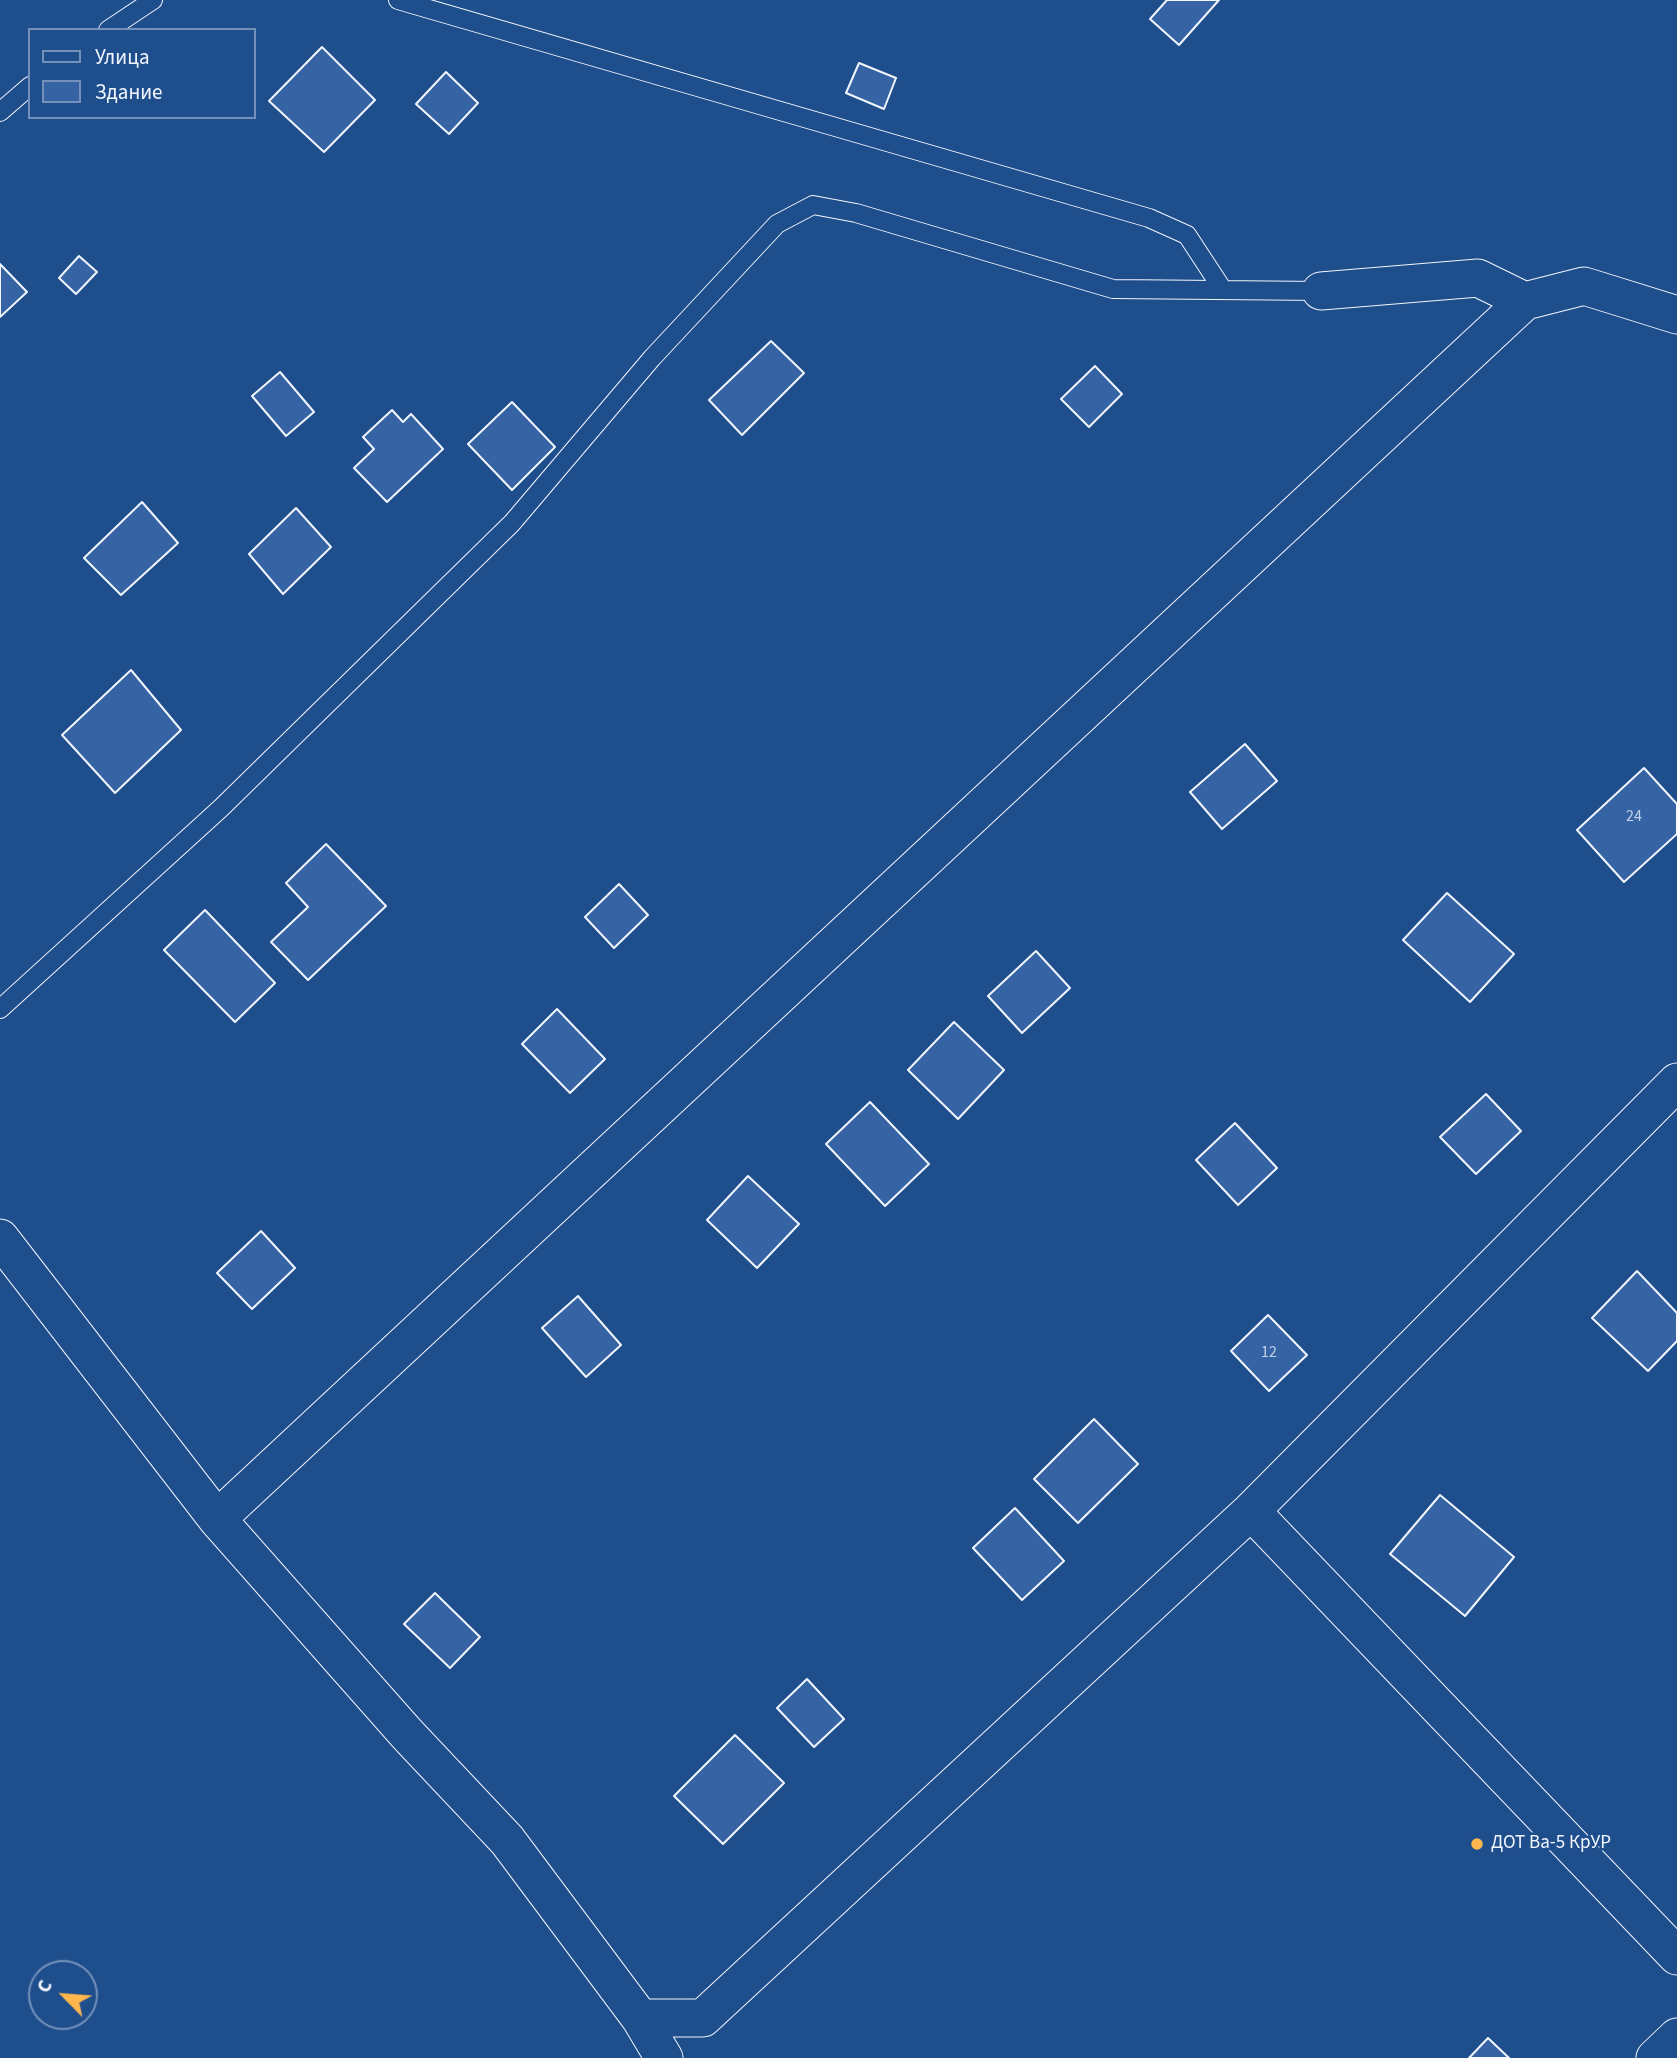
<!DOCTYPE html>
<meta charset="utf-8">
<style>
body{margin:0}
#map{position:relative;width:1677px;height:2058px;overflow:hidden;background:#1f4e8c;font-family:"Source Sans 3",sans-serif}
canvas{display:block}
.legend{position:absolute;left:28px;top:28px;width:228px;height:91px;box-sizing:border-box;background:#1f4e8c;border:2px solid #7391ba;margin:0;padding:9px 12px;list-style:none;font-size:21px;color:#f2f6ff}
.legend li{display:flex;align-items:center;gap:14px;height:35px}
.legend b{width:35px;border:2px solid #7391ba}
.north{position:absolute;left:28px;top:1960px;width:70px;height:70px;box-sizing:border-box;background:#1f4e8c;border:2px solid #7391ba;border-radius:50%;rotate:295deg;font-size:19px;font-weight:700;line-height:28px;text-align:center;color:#f2f6ff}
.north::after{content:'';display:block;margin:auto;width:24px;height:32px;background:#ffb74d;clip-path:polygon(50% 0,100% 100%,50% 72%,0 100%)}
</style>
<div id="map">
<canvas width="1677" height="2058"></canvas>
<ul class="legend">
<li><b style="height:9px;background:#1f4e8c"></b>Улица</li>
<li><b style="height:19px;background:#3563a3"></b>Здание</li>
</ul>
<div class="north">С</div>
</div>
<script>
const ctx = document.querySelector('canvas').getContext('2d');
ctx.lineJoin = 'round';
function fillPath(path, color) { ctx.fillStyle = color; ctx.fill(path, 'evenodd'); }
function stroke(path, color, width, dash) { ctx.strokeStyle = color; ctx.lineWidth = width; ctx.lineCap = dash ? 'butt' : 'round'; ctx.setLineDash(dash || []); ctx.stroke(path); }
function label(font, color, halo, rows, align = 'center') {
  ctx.font = font + ' "Source Sans 3",sans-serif'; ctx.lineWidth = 5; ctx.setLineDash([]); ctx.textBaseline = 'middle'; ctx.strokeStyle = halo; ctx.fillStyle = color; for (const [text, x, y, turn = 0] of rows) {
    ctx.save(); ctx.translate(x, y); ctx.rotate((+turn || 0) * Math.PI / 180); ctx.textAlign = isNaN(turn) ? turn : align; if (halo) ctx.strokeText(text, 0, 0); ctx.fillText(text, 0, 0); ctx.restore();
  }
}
const building = new Path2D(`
 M1167,0H1219L1179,45L1150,19Z
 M322,47L375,100L324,152L269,101Z
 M859,63L896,78L884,109L846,93Z
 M446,72L478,103L449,134L416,104Z
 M79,256L97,272L76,294L59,278Z
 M0,264L27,292L0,317Z
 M771,341L804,373L742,435L709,400Z
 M1095,366L1122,394L1089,427L1061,399Z
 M280,372L314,412L286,436L252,396Z
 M512,402L555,447L512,490L468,444Z
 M392,410L403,422L411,414L443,449L387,502L354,468L374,449L363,437Z
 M142,502L178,543L121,595L84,558Z
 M296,508L331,547L283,594L249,554Z
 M131,670L181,730L115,793L62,735Z
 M1245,744L1277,781L1222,829L1190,792Z
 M1644,768L1677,804V834L1624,882L1577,830Z
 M326,844L386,906L308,980L271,942L308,907L286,883Z
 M619,884L648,915L614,948L585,917Z
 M1447,893L1514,954L1470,1002L1403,940Z
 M205,910L275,983L235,1022L164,950Z
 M1036,951L1070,988L1022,1033L988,996Z
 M557,1009L605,1059L570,1093L522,1044Z
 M954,1022L1004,1070L958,1119L908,1070Z
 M1486,1094L1521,1131L1476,1174L1440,1137Z
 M870,1102L929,1164L885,1206L826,1144Z
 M1235,1123L1277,1168L1238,1205L1196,1160Z
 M748,1176L799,1224L757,1268L707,1220Z
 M261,1231L295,1268L252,1309L217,1273Z
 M1637,1271L1677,1313V1341L1648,1371L1592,1318Z
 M578,1296L621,1345L586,1377L542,1328Z
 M1268,1315L1307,1355L1269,1391L1231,1351Z
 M1094,1419L1138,1464L1078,1523L1034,1479Z
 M1440,1495L1514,1557L1465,1616L1390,1554Z
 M1015,1508L1064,1561L1022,1600L973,1548Z
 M435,1593L480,1637L450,1668L404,1624Z
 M807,1679L844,1719L814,1747L777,1708Z
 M735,1735L784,1783L723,1844L674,1796Z
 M1488,2038L1509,2058H1469Z`);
const service = new Path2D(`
 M398,0L1149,218L1187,235L1223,290
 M108,30L153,0
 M0,112L30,86
 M0,1009L221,808L512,523L652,358L777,224L813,205L856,213L1113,289L1321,291`);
const minor = new Path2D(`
 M1321,291L1478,278L1525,301L1584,286L1677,315
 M0,1238L217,1519L407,1734L507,1840L640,2018L664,2058
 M1251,1511L1677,1956
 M217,1519L1525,301
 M640,2018H703L1251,1511L1677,1082
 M1655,2058L1677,2037`);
const markers = [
 [1477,1844,7,"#ffb74d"]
];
const numberNames = [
 ["24",1634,817],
 ["12",1269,1353]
];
const poiNames = [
 ["ДОТ Ва-5 КрУР",1491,1844]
];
fillPath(building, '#3563a3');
stroke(building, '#f2f6ff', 2);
stroke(service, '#f2f6ff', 20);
stroke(minor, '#f2f6ff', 39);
stroke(service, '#1f4e8c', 18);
stroke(minor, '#1f4e8c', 37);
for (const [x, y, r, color] of markers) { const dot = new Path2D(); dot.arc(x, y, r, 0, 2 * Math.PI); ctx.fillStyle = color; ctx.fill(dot); stroke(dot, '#1f4e8c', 2.5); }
label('16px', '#c3d1e8', null, numberNames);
label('19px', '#f2f6ff', '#1f4e8c', poiNames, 'left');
</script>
